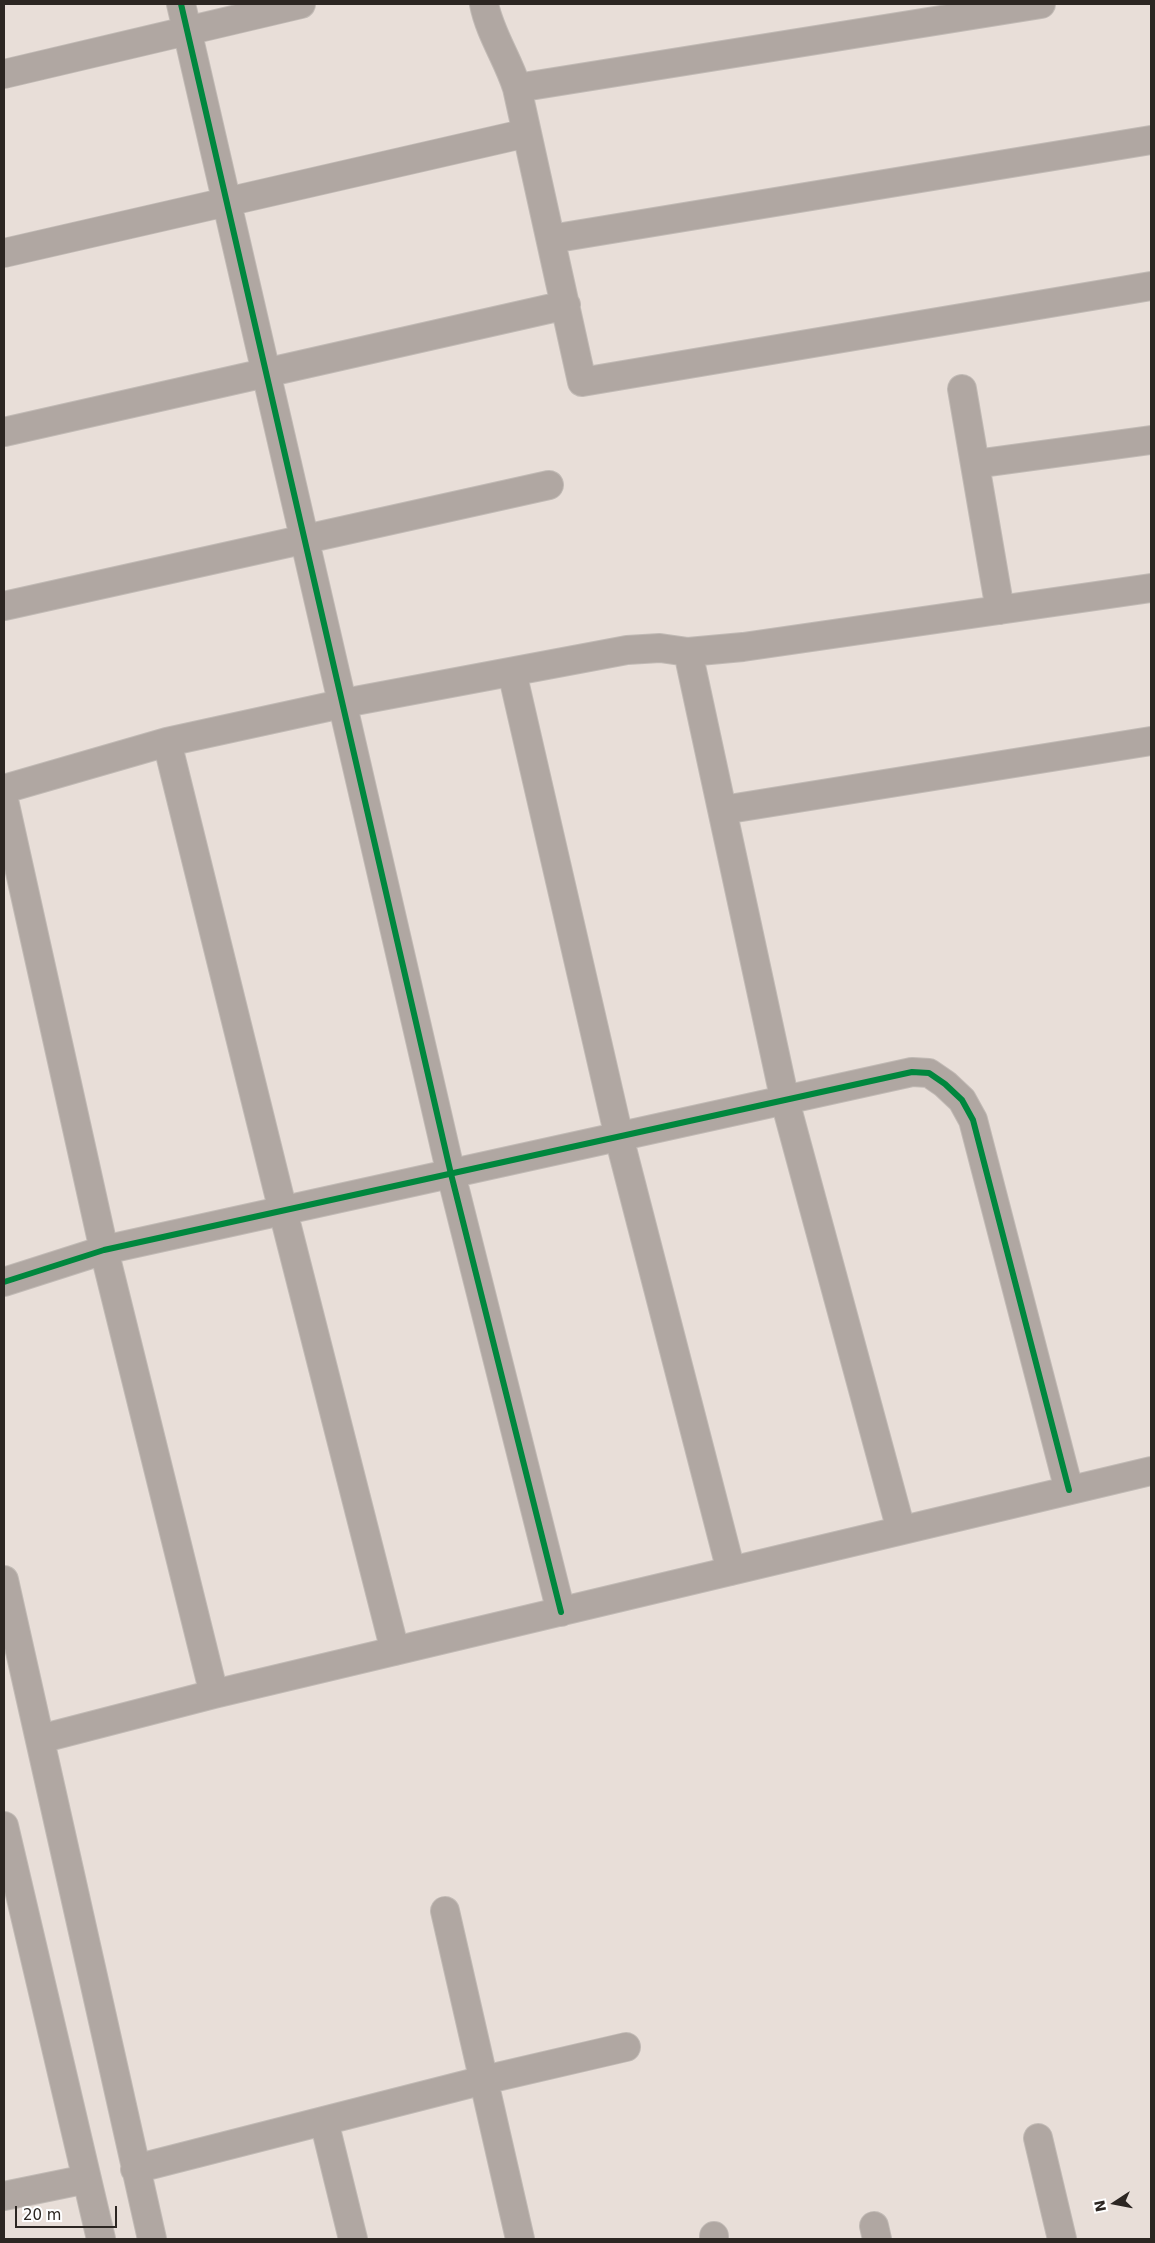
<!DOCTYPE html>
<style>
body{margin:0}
#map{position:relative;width:1155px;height:2243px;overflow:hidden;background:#e8ded8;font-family:"DejaVu Sans",sans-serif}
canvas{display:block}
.frame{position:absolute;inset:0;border:5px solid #2c2622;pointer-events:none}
.north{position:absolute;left:1090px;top:2178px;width:50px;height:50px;-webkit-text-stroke:4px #fff;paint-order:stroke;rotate:259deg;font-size:14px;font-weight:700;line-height:20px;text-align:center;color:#2c2622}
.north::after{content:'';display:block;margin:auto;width:18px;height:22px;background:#2c2622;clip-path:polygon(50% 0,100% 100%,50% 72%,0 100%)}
.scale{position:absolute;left:15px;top:2206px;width:102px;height:22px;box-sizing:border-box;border:2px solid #2c2622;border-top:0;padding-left:6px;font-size:15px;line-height:18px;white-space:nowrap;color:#2c2622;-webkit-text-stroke:4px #fff;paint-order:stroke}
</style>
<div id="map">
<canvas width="1155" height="2243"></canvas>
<div class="frame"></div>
<div class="north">N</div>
<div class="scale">20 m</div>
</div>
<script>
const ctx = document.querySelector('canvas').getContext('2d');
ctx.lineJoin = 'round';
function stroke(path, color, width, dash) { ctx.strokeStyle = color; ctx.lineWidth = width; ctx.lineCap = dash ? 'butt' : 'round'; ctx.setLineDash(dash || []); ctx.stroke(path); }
const street = new Path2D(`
 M181,4L451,1174L561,1612
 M484,4C490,34 508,59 517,88L582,382L1151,286
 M4,74L301,4
 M517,88L1041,4
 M551,239L1151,140
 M4,253L527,133
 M962,389L1000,610
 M4,432L566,305
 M975,464L1151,440
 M4,606L549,485
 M688,652L785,1101L901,1530
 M512,672L619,1137L731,1571
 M167,742L283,1211L395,1651
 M4,789L167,742L355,701L627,650L660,648L688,652L743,647L1151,588
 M4,800L104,1250L214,1694
 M723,810L1151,741
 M4,1282L104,1250L912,1072L929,1073L945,1084L962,1100L973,1120L1069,1490
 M4,1580L152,2239
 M40,1739L214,1694L1151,1471
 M4,1826L101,2239
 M445,1911L520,2239
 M324,2121L353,2239
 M1038,2138L1062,2239
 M135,2169L484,2080L626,2047
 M4,2196L87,2179
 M874,2226L877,2239
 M714,2236V2239`);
const cycleway = new Path2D(`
 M181,4L451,1174L561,1612
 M4,1282L104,1250L912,1072L929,1073L945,1084L962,1100L973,1120L1069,1490`);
stroke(street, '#c1bab5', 30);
stroke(street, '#b0a7a2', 28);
stroke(cycleway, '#00873e', 6);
</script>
